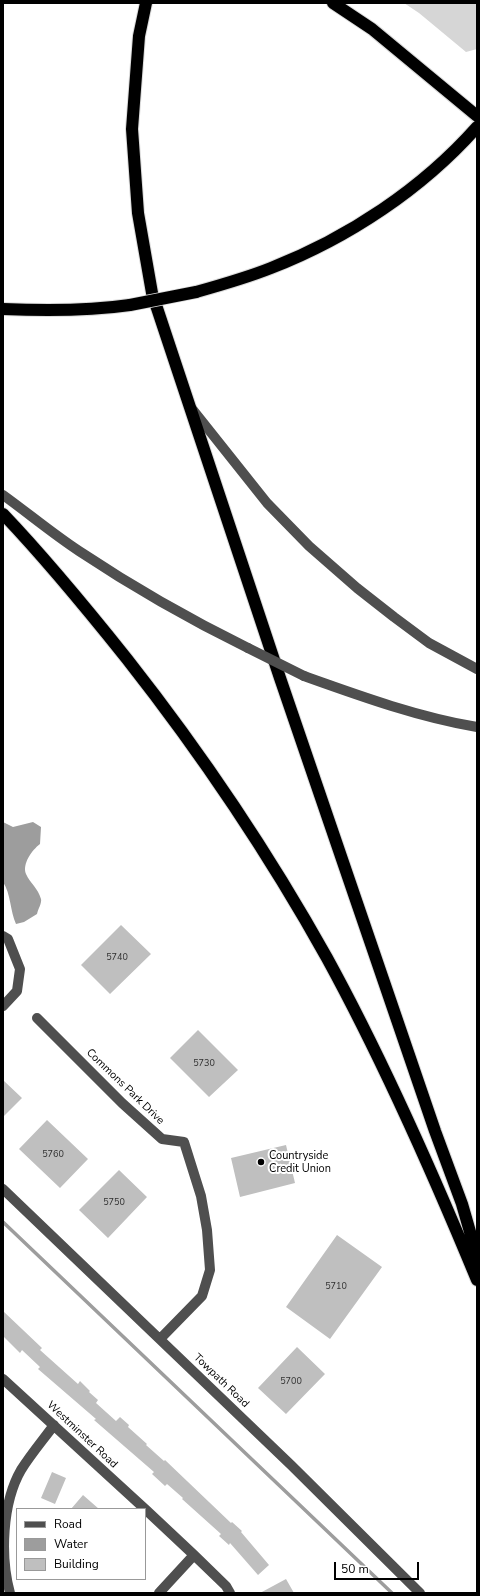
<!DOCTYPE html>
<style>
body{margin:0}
#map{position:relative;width:480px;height:1596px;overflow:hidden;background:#fff;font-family:"Nunito Sans",sans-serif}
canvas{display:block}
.frame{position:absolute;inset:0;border:4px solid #000;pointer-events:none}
.legend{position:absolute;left:16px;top:1508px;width:130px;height:72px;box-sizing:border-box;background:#fff;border:1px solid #999;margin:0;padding:5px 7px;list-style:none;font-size:12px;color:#000}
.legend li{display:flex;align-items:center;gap:8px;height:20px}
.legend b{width:20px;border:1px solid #999}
.scale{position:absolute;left:334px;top:1562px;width:85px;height:18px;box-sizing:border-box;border:2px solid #000;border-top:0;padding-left:5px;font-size:12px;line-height:14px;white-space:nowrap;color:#000;-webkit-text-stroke:3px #fff;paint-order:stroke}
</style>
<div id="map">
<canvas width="480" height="1596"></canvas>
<div class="frame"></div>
<ul class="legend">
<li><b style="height:5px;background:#4f4f4f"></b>Road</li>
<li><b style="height:11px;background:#9d9d9d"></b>Water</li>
<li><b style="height:11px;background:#bfbfbf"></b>Building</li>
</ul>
<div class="scale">50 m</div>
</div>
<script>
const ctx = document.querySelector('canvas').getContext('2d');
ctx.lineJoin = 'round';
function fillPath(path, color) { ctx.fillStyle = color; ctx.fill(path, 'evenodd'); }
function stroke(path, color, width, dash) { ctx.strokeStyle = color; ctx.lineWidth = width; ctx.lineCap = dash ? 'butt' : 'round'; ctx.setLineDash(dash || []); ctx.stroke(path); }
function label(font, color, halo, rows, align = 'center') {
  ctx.font = font + ' "Nunito Sans",sans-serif'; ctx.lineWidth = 4; ctx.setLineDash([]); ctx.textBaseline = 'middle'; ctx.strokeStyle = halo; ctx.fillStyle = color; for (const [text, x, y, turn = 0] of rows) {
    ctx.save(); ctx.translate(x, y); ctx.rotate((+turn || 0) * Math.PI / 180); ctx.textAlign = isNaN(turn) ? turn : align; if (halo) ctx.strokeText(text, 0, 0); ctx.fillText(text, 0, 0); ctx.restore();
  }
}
const green = new Path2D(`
 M404,3H477V49L466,52L419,13Z`);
const water = new Path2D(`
 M3,822L13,827L33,822L41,827L40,844C32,850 22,864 26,874C30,883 38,888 41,899C42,903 38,909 37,914L24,922L16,924C10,911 11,894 3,882Z`);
const stream = new Path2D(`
 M3,1222L392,1593`);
const building = new Path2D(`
 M121,925L151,954L110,994L81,965Z
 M198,1030L238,1070L209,1097L170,1058Z
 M3,1080L22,1098L3,1117Z
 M47,1120L88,1159L60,1188L19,1149Z
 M286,1145L295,1183L240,1197L231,1158Z
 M119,1170L147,1197L108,1238L79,1210Z
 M337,1235L382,1267L330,1339L286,1307Z
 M3,1311L42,1348L40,1350L78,1384L80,1381L90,1391L89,1392L98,1400L96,1403L116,1421L120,1417L129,1425L128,1427L147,1444L146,1445L164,1461L165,1460L231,1523L232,1522L242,1531L241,1532L269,1565L258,1575L230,1543L229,1545L219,1536L221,1534L182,1499L183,1498L167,1484L165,1486L152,1474L154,1472L94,1420L96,1419L38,1369L40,1367L22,1350L20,1353L3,1336Z
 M297,1347L325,1374L286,1414L258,1388Z
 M52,1472L66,1478L55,1504L41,1498Z
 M83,1495L99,1509H71Z
 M286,1579L294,1593H260Z`);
const minor = new Path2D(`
 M193,410L267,503L309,546L357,588L394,617L429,643L477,669
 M3,495C28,513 53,534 79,551C133,587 189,619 248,648
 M304,676C360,696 418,717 477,727
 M3,936L8,939L20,969L17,991L3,1006
 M37,1018L122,1103L162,1139L184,1142L201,1196L207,1230L210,1270L202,1296L160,1339
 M3,1189L291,1465L420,1593
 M3,1379L145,1509
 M145,1509L194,1555L226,1586L230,1593
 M10,1593C0,1557 2,1503 21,1470C31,1454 43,1440 54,1425
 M159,1593L194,1555`);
const highway = new Path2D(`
 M146,3L139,36L132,129L138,213L152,293L280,678L435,1131L462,1204L477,1256
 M333,3L372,29L477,116
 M196,292C221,285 246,278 271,268C348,238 422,189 477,127
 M3,309C46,311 88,311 130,305
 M3,514C47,560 87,609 127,659C201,753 269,854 327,958C384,1062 432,1171 477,1280`);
const minorBridge = new Path2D(`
 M248,648L304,676`);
const highwayBridge = new Path2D(`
 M130,305L196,292`);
const markers = [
 [261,1162,4,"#000"]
];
const numberNames = [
 ["5740",117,958],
 ["5730",204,1064],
 ["5760",53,1155],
 ["5750",114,1203],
 ["5710",336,1287],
 ["5700",291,1382]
];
const streetNames = [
 ["Commons Park Drive",125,1087,44],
 ["Towpath Road",221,1381,44],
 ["Westminster Road",82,1435,43]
];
const poiNames = [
 ["Countryside",269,1156],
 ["Credit Union",269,1169]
];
fillPath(green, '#d6d6d6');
fillPath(water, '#9d9d9d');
stroke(stream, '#9d9d9d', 3.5);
fillPath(building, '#bfbfbf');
stroke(highway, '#dbdbdb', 14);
stroke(minor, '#4f4f4f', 10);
stroke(highway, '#000', 12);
stroke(highwayBridge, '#dbdbdb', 14, []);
stroke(minorBridge, '#4f4f4f', 10);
stroke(highwayBridge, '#000', 12);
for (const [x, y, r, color] of markers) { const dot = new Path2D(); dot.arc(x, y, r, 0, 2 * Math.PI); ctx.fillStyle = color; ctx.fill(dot); stroke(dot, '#fff', 1.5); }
label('9px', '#303030', null, numberNames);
label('11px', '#000', '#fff', streetNames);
label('11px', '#000', '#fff', poiNames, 'left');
</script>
